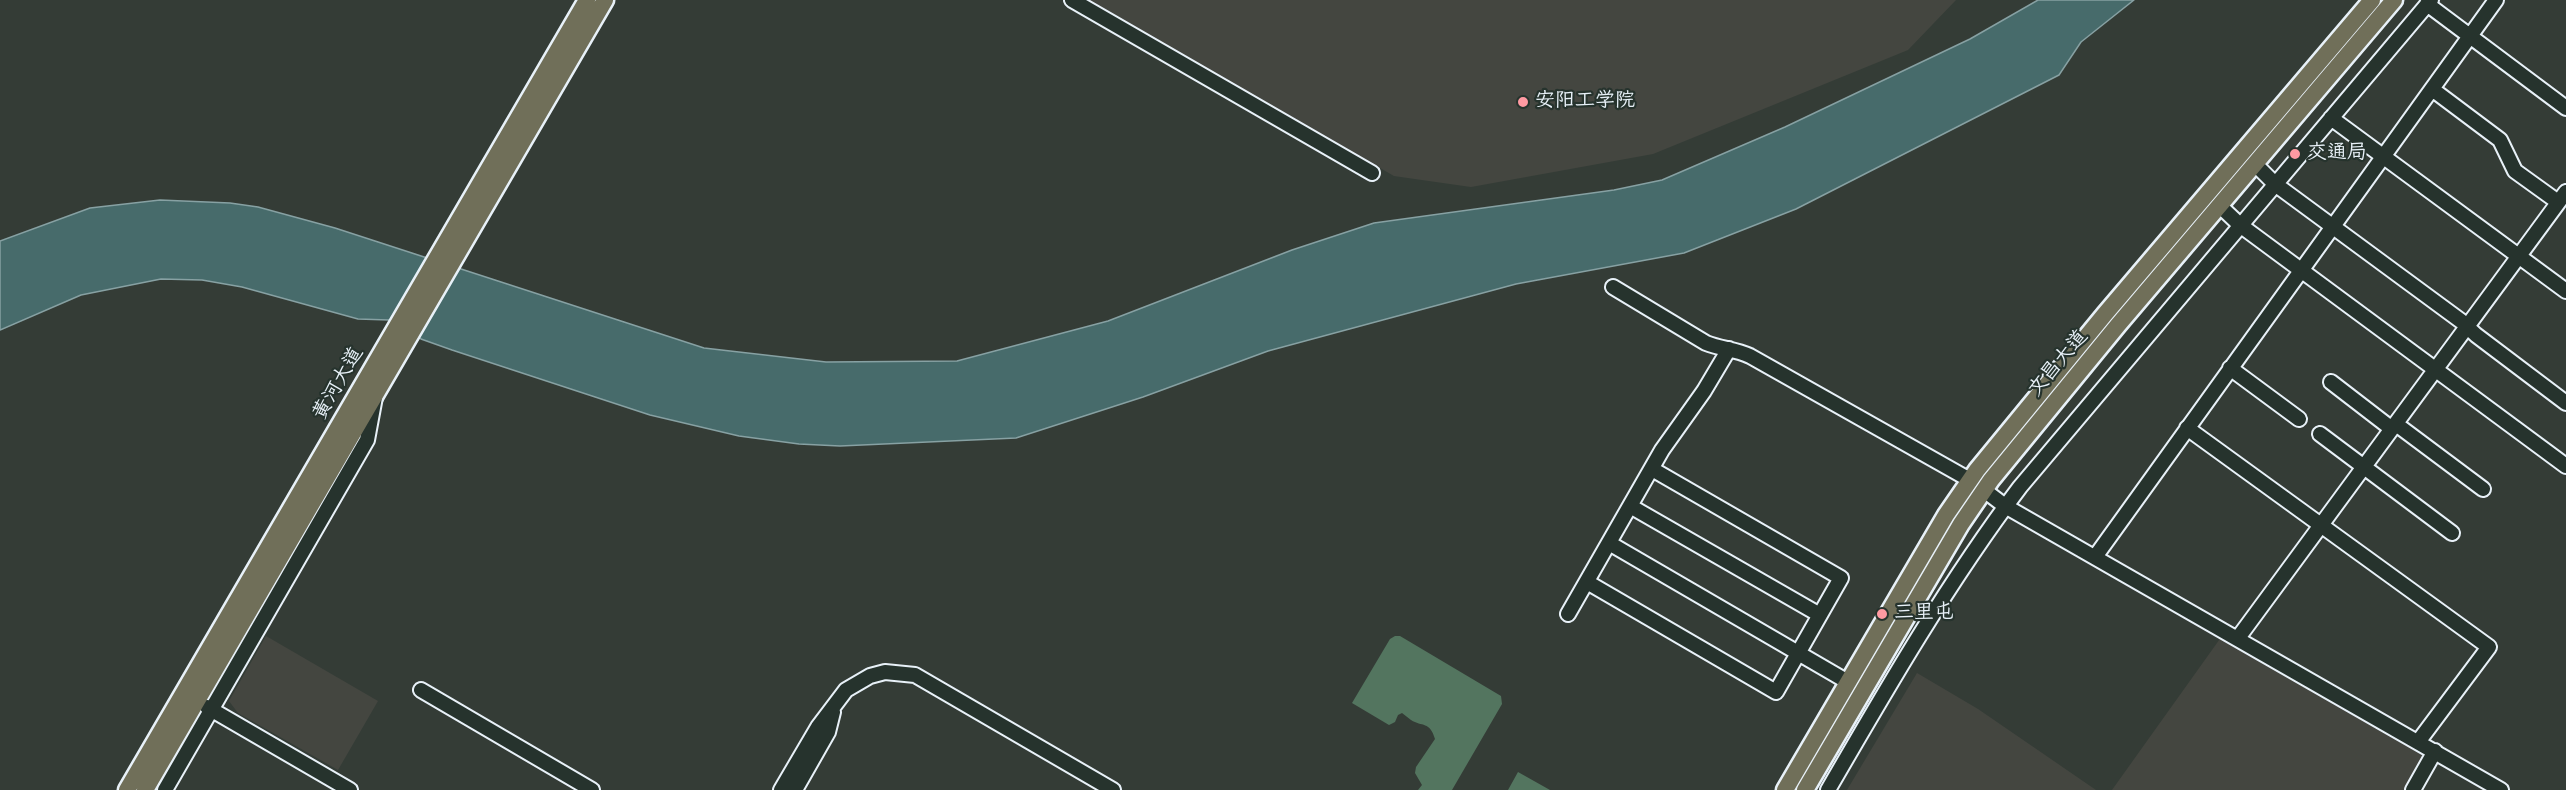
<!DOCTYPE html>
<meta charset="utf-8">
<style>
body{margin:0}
canvas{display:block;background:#343c36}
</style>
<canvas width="2566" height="790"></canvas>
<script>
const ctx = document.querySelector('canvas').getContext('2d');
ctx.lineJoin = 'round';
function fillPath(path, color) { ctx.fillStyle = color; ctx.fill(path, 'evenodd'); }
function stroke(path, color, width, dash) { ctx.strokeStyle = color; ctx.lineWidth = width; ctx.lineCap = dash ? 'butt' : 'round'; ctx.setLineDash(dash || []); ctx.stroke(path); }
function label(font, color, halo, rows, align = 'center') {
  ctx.font = font + ' Mynerve,"LXGW WenKai TC",sans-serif'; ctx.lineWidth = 4.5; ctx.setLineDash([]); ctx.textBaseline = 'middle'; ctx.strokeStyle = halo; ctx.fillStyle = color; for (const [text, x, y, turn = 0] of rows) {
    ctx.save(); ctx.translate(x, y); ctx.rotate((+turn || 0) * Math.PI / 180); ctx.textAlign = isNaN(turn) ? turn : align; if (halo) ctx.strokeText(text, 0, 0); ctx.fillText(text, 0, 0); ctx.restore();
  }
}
const built = new Path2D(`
 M1089,0H1956L1908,50L1653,154L1471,187L1394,176Z
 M266,636L378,701L338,770L238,713L229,701Z
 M2222,636L2430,756L2408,790H2112Z
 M1917,673L1978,709L2096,790H1847Z`);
const green = new Path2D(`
 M1395,636H1400L1501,696L1502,704L1452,790H1418L1422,785L1415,773L1416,767L1435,739C1430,721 1422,727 1411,720C1408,718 1405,715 1402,713L1398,715L1395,722L1389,725L1352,703L1390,639Z
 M1518,772L1550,790H1508Z`);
const water = new Path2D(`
 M2038,0H2134L2081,42L2059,75L1796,209L1684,253L1516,284L1268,351L1143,397L1016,438L840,446L799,444L739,436L650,415L452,350L421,339L401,324L389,320L358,319L242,287L202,280L161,279L81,295L0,330V241L90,208L160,200L230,203L258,207L335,228L704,348L826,362L957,361L1108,321L1292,250L1374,223L1614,190L1662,180L1785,127L1970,39Z`);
const minor = new Path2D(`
 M1072,0L1372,173
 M2427,4L2566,108
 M2432,89L2500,140L2515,171L2558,202
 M2331,118L2566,291
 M2255,164L2275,184L2461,321L2476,335L2566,403
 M2220,206L2240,225L2566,466
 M1613,287L1706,343C1721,349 1735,349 1750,356L1970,480
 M2230,368L2299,419
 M2331,382L2392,429
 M2396,424L2483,489
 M2187,428L2489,647L2418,742
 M2320,434L2452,533
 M1984,490L2005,506L2501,790
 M1630,506L1820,615
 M1609,543L1848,682
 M2095,557L2496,0
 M1587,582L1776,692L1841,578L1652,469
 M1568,614L1662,450L1704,391L1729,349
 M2238,638L2566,192
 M421,690L592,790
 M207,707L350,790
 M165,790L367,440L375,397
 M781,790L818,727L846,690L870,676L885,672L915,675L1113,790
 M795,790L828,732L833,712
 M1828,790C1887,688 1949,581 2020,487L2431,0
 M2413,790L2435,751`);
const major = new Path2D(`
 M127,790L587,0
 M145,790L605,0
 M1785,790L1946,515L1977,470L2105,314L2372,0
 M1805,790L1961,524L1991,480L2118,325L2394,0`);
const markers = [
 [1523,102,6,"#ff9aa2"],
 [2295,154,6,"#ff9aa2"],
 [1882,614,6,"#ff9aa2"]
];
const poiNames = [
 ["安阳工学院",1535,102],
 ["交通局",2307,154],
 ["三里屯",1894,614]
];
const streetNames = [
 ["文昌大道",2059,364,-50],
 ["黄河大道",339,384,-60]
];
fillPath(built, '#444640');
fillPath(green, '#53755f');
fillPath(water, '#476b6b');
stroke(water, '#87a1a3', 1.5);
stroke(minor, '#e8f1f8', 18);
stroke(major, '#e8f1f8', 21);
stroke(minor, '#26332d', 14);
stroke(major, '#706f59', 16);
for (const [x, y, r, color] of markers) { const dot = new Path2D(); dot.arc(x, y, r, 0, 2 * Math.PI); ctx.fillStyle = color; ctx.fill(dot); stroke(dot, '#26332d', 2); }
label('20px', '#e8f1f8', '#26332d', poiNames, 'left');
label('20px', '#e8f1f8', '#26332d', streetNames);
</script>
